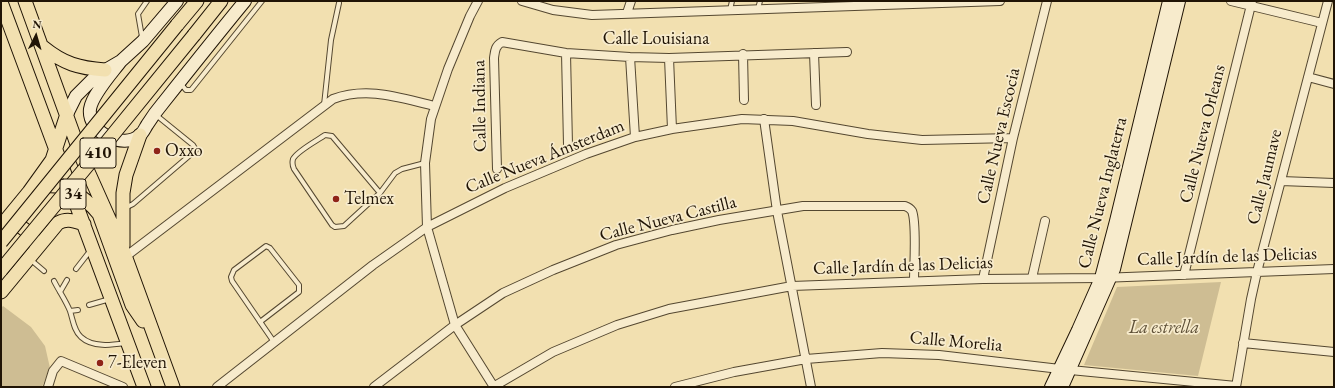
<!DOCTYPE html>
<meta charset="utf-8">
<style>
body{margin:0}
#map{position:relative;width:1335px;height:388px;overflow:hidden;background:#f2e0b0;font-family:"EB Garamond",serif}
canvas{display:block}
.frame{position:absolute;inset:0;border:2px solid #201405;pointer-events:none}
.north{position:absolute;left:16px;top:16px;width:40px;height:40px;-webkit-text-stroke:3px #f7ebcc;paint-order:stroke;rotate:5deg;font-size:11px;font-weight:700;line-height:16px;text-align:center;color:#201405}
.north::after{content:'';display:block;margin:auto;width:14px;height:18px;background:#201405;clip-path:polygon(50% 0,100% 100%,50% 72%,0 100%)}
</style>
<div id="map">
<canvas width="1335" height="388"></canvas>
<div class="frame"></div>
<div class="north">N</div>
</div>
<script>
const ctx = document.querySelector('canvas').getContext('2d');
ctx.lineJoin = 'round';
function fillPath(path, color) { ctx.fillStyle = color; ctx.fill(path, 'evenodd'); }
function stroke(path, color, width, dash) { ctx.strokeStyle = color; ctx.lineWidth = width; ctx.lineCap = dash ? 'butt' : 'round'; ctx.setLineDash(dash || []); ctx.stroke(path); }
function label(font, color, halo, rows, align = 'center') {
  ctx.font = font + ' "EB Garamond",serif'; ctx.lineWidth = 3.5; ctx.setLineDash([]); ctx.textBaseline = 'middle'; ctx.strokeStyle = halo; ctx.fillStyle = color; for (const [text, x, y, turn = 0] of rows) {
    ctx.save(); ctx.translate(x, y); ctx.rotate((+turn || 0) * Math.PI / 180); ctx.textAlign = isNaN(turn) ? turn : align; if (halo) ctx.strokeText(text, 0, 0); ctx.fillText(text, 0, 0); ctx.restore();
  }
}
const green = new Path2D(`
 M1221,282L1198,376L1084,365L1117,287Z
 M3,306L31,327L45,346L50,368L42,387H1V308Z`);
const lane = new Path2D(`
 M758,9L760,1
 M730,10L732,1
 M142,37L138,14L147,1
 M181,84L186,90H191L262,1
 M324,105L331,40L339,3
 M380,193L332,136L325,135C318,140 297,151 293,159C292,163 292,165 294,169L332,225L335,227L344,226L380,193L395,173L402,169L425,163
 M125,208L133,204L196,150L193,145L156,115
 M31,260L44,271
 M76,269L90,251
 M54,281C59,291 66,301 70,311C73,320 74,331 81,337C93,348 112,345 126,343
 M60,292L67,280
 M89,305L110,299
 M70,311L78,310
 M260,322L299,292V285L270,248L266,246L234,270L231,277L232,281L274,342`);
const street = new Path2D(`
 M478,1L470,16L448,69L431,119L425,163L427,227L455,325L494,387
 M522,1L553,10L592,15L1000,1
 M1231,1L1322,23
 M627,13L631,1
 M566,53L568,145
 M814,53L816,105
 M743,54L744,100
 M630,57L635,137
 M669,58L672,129
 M1308,77L1334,84
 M764,119L777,211L811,387
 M497,169L494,58C495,51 495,46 502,42L566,53L630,57L669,58L847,52
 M1281,181L1334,183
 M125,257L333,99C368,86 400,98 435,106
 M1184,275L1252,1
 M1032,278L1045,221
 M983,279L1013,138L1047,1
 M1243,343L1334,352
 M48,387L53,371L61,361L123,387
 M217,387L373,265L427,227L505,188L586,154L635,137L672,129L742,119L793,121L868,134L922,140L1013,138
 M374,387L455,325L503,293L553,270L616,245L672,230L719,220L803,206H905C908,207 910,208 912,211C917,223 914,266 914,281
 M493,387L553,352L617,325L669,309L792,286L983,279L1101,278L1334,269
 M675,387L734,372L806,359L882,353L939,355L1060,369L1236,386
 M1236,387L1251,299L1257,272L1328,1`);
const secondary = new Path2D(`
 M121,61C112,73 92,95 90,109C87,133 124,150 140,135C143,133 145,128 147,125C152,117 157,110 163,103C190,69 217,35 245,1
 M67,114L76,96L97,75L121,61L143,41L177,1
 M1051,387L1078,330L1101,278L1116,221L1169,1
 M1062,387L1114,269L1179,1`);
const primary = new Path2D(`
 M25,1L82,158L123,250L173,387
 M1,2L144,387
 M177,25L197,1
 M194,35L221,1
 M43,47C64,64 79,68 105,70
 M29,192C32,191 36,188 40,187C64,181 85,197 99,214L132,305L143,321
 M6,221C19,224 30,231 36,244
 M1,226L29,192L52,160L67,114
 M123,246V193L126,175L140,135
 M1,292L58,223C67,218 74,221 84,224`);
const primaryBridge = new Path2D(`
 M1,242L177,25
 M1,270L111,137L194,35`);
const markers = [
 [157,151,4,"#8f2418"],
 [336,199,4,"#8f2418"],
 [100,363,4,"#8f2418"]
];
const shields = [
 [98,153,36],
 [73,194,26]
];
const shieldNames = [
 ["410",98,153],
 ["34",73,194]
];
const streetNames = [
 ["Calle Louisiana",656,39],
 ["Calle Indiana",480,106,-91],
 ["Calle Nueva Orleans",1203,134,-76],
 ["Calle Nueva Escocia",999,136,-77],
 ["Calle Nueva Ámsterdam",545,157,-22],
 ["Calle Jaumave",1265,177,-76],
 ["Calle Nueva Inglaterra",1103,193,-76],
 ["Calle Nueva Castilla",668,219,-14],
 ["Calle Jardín de las Delicias",1227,257,-2],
 ["Calle Jardín de las Delicias",903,266,-2],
 ["Calle Morelia",956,342,5]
];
const poiNames = [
 ["Oxxo",165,151],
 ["Telmex",344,199],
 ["7-Eleven",108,363]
];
const parkNames = [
 ["La estrella",1164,328]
];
fillPath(green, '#cebd93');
stroke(lane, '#544730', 6);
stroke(street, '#544730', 10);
stroke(secondary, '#201405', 14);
stroke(primary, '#201405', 15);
stroke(lane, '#f7ebcc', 4);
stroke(street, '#f7ebcc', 8);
stroke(secondary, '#f7ebcc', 12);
stroke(primary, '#f2e0b0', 13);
stroke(primaryBridge, '#201405', 15, []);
stroke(primaryBridge, '#f2e0b0', 13);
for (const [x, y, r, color] of markers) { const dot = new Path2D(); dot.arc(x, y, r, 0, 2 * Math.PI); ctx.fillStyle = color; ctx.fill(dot); stroke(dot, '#f7ebcc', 1.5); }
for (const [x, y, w] of shields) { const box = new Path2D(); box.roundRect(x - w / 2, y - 15, w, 30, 3); ctx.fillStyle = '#f7ebcc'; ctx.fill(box); stroke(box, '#201405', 1); }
label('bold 17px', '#201405', null, shieldNames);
label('18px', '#201405', '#f7ebcc', streetNames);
label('18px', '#201405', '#f7ebcc', poiNames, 'left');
label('italic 18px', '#5d4f37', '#f7ebcc', parkNames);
</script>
